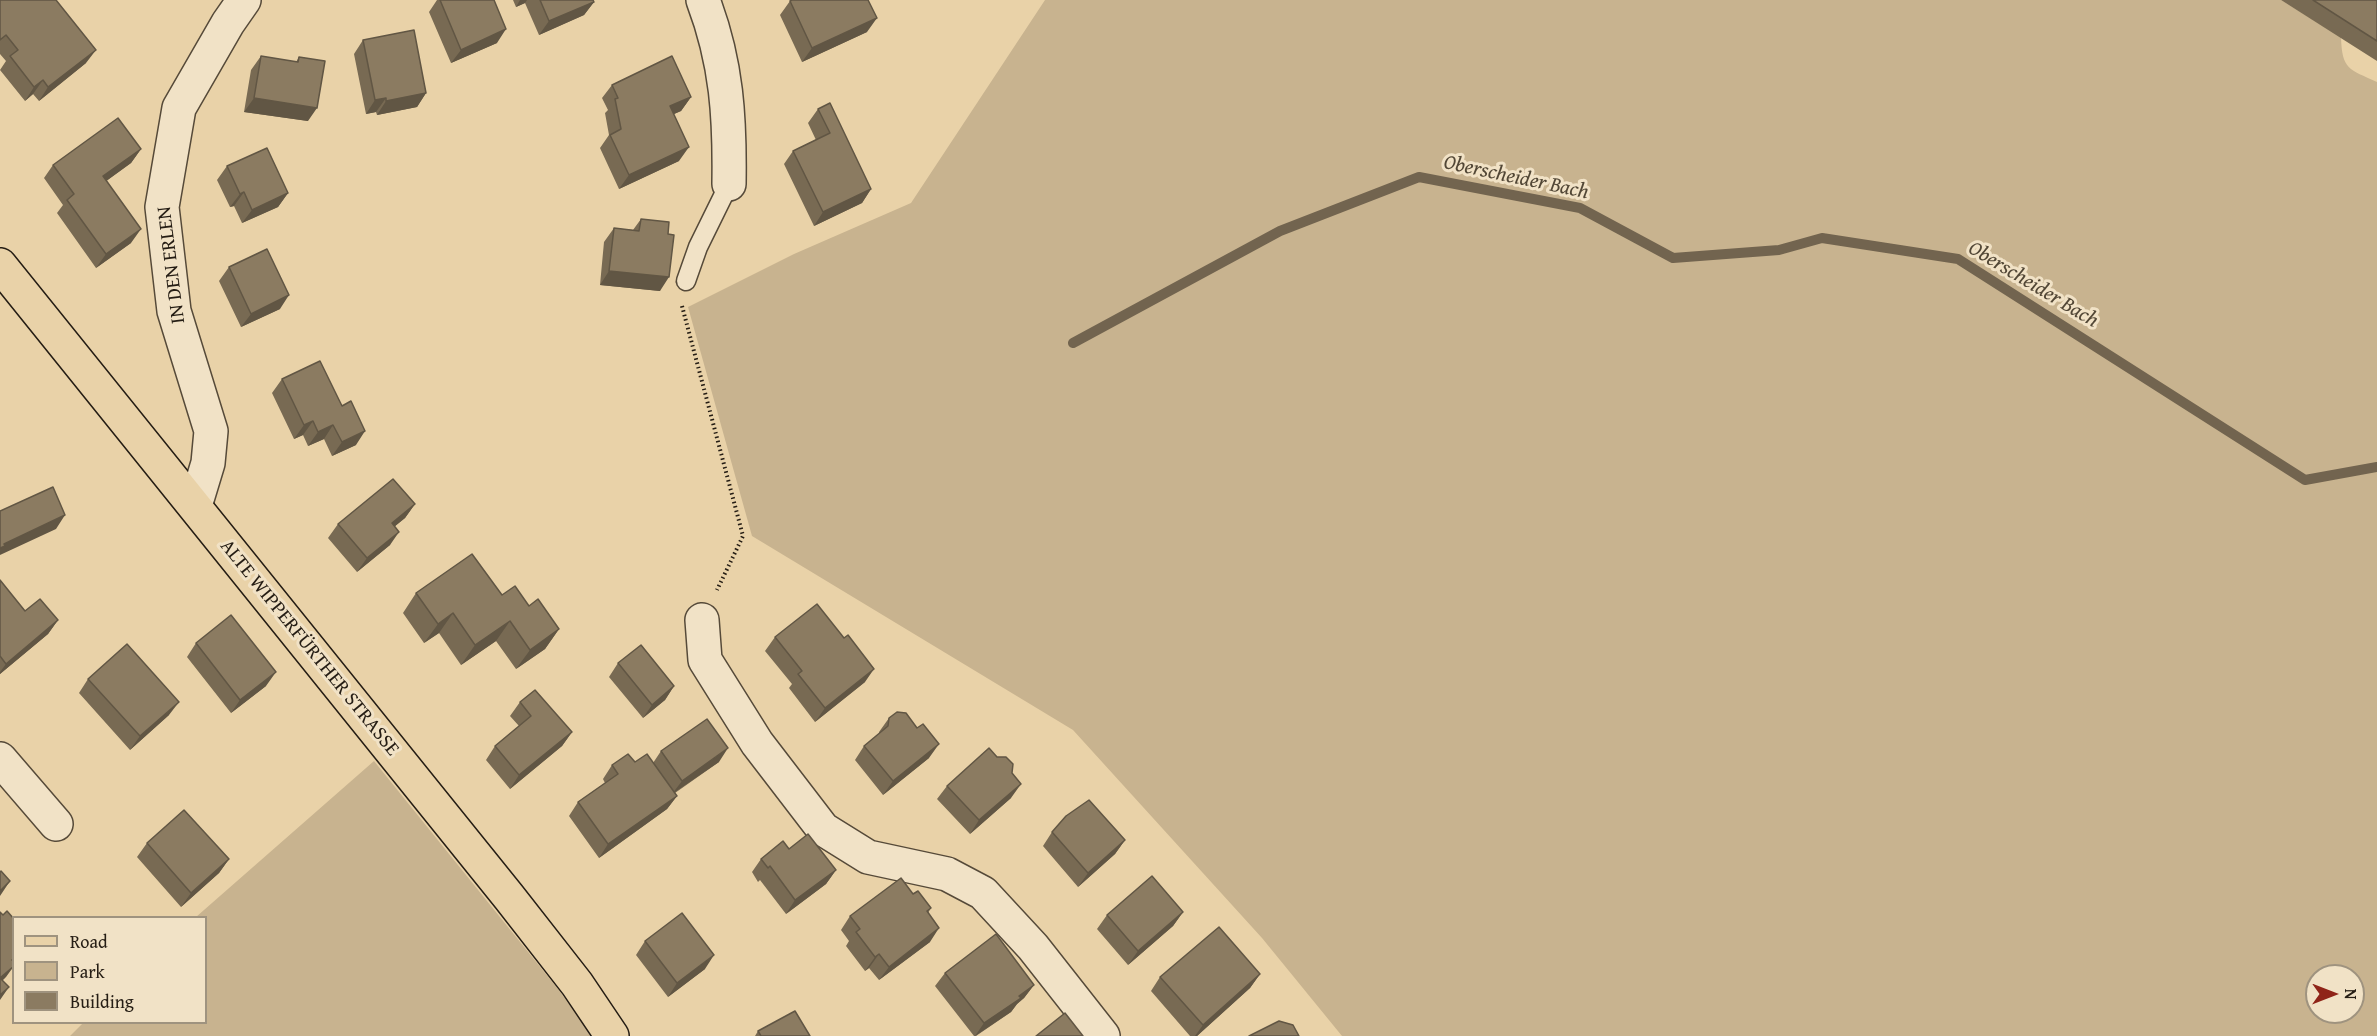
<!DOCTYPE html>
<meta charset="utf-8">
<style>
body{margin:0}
#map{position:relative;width:2377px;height:1036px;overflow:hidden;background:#e9d2a8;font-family:"Gentium Book Plus",serif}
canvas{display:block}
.legend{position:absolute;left:12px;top:916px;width:195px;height:108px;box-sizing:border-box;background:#f1e2c6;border:2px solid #9f937f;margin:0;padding:8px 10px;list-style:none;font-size:18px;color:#251d14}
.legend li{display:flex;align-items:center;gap:12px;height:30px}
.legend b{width:30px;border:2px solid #9f937f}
.north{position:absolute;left:2305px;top:964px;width:60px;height:60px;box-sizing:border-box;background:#f1e2c6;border:2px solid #9f937f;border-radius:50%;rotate:90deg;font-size:16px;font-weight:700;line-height:24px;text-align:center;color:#251d14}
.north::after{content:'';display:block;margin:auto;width:21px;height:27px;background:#8f2418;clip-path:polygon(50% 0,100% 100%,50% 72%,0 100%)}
</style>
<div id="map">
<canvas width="2377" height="1036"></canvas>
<ul class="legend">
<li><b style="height:8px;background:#e9d2a8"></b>Road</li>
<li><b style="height:16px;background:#c8b38f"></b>Park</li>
<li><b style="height:16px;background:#8b7b61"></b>Building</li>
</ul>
<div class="north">N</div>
</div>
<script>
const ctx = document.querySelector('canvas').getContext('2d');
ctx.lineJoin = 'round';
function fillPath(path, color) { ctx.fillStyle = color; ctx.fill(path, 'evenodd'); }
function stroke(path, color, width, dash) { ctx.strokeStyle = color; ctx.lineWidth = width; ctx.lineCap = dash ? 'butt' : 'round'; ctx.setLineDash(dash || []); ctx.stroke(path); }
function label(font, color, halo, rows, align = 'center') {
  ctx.font = font + ' "Gentium Book Plus",serif'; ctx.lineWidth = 6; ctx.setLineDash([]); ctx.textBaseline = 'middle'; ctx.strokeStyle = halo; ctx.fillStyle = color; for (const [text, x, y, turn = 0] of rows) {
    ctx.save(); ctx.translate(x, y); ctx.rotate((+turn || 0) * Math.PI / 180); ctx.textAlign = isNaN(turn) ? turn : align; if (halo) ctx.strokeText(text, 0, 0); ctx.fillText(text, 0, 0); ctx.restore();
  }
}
const green = new Path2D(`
 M1045,0H2281L2341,37C2342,70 2349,69 2377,82V1036H1342L1262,938L1073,730L752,536L688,307L794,254L911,203ZM2317,976H2353V1012H2317Z
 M374,761L558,989L592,1036H70L83,1023L206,1022V918L196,917Z`);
const stream = new Path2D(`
 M1073,343L1280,231L1419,177L1580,208L1673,258L1779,250L1822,238L1958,259L2305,480L2377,467`);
const path = new Path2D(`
 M682,306L743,536L717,590`);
const lane = new Path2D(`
 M686,281L698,247L729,184`);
const street = new Path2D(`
 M703,0C727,63 730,118 729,184
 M195,506L208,463L211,431L174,311L162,207L179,108L228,23L244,0
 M702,620L705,660L757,743L823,829L868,857L947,874L983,893L1033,947L1103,1036
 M0,759L56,824`);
const primary = new Path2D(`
 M0,265L509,897L577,984L612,1036`);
const wall = new Path2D(`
 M0,0L86,63L39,101L33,94L25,101L0,70L6,61L0,54Z
 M437,0H494L497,43L451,63L429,12Z
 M513,0H593L594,2L584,15L539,35L525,3L516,7Z
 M2281,0H2377V61Z
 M790,1L867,32L802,62L780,15Z
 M363,40L426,93L417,107L377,115L376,112L366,114L354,54Z
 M261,56L296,62L299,57L308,121L244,112L251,70Z
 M612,85L691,97L681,111L674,114L679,161L619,189L600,148L609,135L605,113L608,110L602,98Z
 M818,109L871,189L862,203L814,226L784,164L793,151L816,140L808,123Z
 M141,149L131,163L106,181L131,243L96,268L57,213L63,205L44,178L53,165Z
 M227,166L288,193L278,207L242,223L234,206L230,207L217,180Z
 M641,219L668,234L660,291L600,285L604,242L614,228L633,230Z
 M229,267L280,309L241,327L219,281Z
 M282,379L356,445L332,456L324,439L308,446L303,435L294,439L272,393Z
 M415,504L405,518L395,526L390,545L357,572L328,538L338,524Z
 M0,580L25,611L58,620L48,634L0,674Z
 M416,593L502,595L529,606L559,629L545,649L516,669L496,641L461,665L439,633L424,643L403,613Z
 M775,637L865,682L815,722L789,688L792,684L765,651Z
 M196,643L266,686L231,713L187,657Z
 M618,663L674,686L665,700L643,718L609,677Z
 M88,679L169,715L130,750L79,693Z
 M520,702L572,732L562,746L510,789L486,760L495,746L519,726L510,716Z
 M889,718L917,728L929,758L883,795L855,760L864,746L879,734V732Z
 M661,751L719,762L675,793L677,796L667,809L599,858L569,816L578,802L605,783L603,779L612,765L635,762L653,763Z
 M1012,773L1011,798L970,834L937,799L947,786Z
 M1052,832L1125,840L1115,854L1078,887L1043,846Z
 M147,843L229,859L219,873L181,907L137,857Z
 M789,849L836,870L826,884L786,914L760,880L758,882L752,872L761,859Z
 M913,894L931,908L928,913L930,942L879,980L869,968L865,971L846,946L849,941L841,930L850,916Z
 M1183,912L1173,926L1128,965L1097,929L1107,915Z
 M645,941L705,969L668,997L636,955Z
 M945,973L1034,985L1024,998L1017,1004L1011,1012L976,1036H974L935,986Z
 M1260,974L1250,988L1197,1036H1190L1151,991L1160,977Z
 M758,1031L810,1036H755Z`);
const shadedWall = new Path2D(`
 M520,0H527L525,3L516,7Z
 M594,2L584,15L539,35L549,21Z
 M877,18L867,32L802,62L812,48Z
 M506,29L497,43L451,63L461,50Z
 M96,50L86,63L39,101L48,87Z
 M43,80L33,94L25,101L34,87Z
 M426,93L417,107L377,115L386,101Z
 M691,97L681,111L660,120L670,106Z
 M254,98L317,108L308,121L244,112Z
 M386,98L376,112L366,114L375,100Z
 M689,147L679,161L619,189L629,175Z
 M141,149L131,163L94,190L103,176Z
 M871,189L862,203L814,226L823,212Z
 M244,192L234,206L230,207L240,194Z
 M288,193L278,207L242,223L252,210Z
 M141,229L131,243L96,268L106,254Z
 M609,271L669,277L660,291L600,285Z
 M289,295L280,309L241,327L251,314Z
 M313,421L303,435L294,439L304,425Z
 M333,425L324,439L308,446L318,432Z
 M365,431L356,445L332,456L342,442Z
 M415,504L405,518L383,536L392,523Z
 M65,515L56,529L0,555V548L4,544Z
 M399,532L390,545L357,572L367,558Z
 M453,613L439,633L424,643L438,624Z
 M58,620L48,634L0,674V672L6,664Z
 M510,621L496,641L461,665L475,645Z
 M559,629L545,649L516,669L530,650Z
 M874,669L865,682L815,722L825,708Z
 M276,672L266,686L231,713L240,700Z
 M674,686L665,700L643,718L652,705Z
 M179,702L169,715L130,750L140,736Z
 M572,732L562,746L510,789L519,775Z
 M939,744L929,758L883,795L893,781Z
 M728,748L719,762L672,794L682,781Z
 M1021,784L1011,798L970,834L979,820Z
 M677,796L667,809L599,858L608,844Z
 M1125,840L1115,854L1078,887L1088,873Z
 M229,859L219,873L181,907L191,893Z
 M836,870L826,884L786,914L795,900Z
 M10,881L0,896V891Z
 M1183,912L1173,926L1128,965L1138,951Z
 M939,928L930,942L879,980L889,967Z
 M879,954L869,968L865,971L875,957Z
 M714,955L705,969L668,997L677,983Z
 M14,966L6,977L0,983V978Z
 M1260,974L1250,988L1197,1036H1195L1203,1025Z
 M1034,985L1024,998L1017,1004L1011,1012L975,1036L984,1023Z
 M9,987L0,1000V995Z`);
const building = new Path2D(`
 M0,0H56L96,50L48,87L43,80L34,87L10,56L18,50L6,35L0,40Z
 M440,0H494L506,29L461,50Z
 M540,0H593L594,2L549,21Z
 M792,0H868L877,18L812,48L790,1Z
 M2313,0H2377V41Z
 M414,30L426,93L386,101V98L375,100L363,40Z
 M261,56L298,62L299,57L325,61L317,108L254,98Z
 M672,56L691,97L670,106L689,147L629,175L610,135L621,129L615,99L618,98L612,85Z
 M830,103L871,189L823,212L793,151L830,133L818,109Z
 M118,118L141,149L103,176L141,229L106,254L67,200L74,194L53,165Z
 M267,148L288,193L252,210L244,192L240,194L227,166Z
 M641,219L669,222L668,234L674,235L669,277L609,271L614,228L639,231Z
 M267,249L289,295L251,314L229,267Z
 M320,361L342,406L351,401L365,431L342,442L333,425L318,432L313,421L304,425L282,379Z
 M393,479L415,504L392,523L399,532L367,558L338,524Z
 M53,487L65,515L4,544L5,546L0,548V511Z
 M472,554L502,595L515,586L529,606L538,599L559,629L530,650L510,621L475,645L453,613L438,624L416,593Z
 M0,580L25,611L40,599L58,620L6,664L0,656Z
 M817,604L844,638L848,635L874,669L825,708L798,674L802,671L775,637Z
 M231,615L276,672L240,700L196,643Z
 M127,644L179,702L140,736L88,679Z
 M641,645L674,686L652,705L618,663Z
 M535,690L572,732L519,775L495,746L531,716L520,702Z
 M897,712L906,713L917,728L923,724L939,744L893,781L864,746L888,726L889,718Z
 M707,719L728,748L682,781L661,751Z
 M989,748L997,757H1006L1013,764L1012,773L1021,784L979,820L947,786Z
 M628,754L635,762L647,754L677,796L608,844L578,802L618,774L612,765Z
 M1089,800L1125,840L1088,873L1052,832L1066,816Z
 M184,810L229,859L191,893L147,843Z
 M808,834L836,870L795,900L770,866L768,868L761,859L783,841L789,849Z
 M1,871L10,881L0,891V872Z
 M1152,876L1183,912L1138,951L1107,915Z
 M901,878L913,894L918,891L931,908L927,911L939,928L889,967L879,954L875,957L856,932L860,929L850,916Z
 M7,911L14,919V959L12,960L14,962V966L0,978L9,987L0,995V912L3,915Z
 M682,913L714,955L677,983L645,941Z
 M1219,927L1260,974L1203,1025L1160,977Z
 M996,934L1034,985L1019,996L1021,998L984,1023L945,973Z
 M795,1011L810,1036H761L758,1031Z
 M1065,1013L1083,1036H1036Z
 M1279,1021L1293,1025L1299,1036H1249Z`);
const streetNames = [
 ["IN DEN ERLEN",172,265,-97],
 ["ALTE WIPPERFÜRTHER STRASSE",309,648,51]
];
const waterNames = [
 ["Oberscheider Bach",1516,178,12],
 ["Oberscheider Bach",2033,285,31]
];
fillPath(green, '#c8b38f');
stroke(stream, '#72644f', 10);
stroke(lane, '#564a39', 21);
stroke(street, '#564a39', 36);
stroke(primary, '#251d14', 36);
stroke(path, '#251d14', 4, [1.5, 3]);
stroke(lane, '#f1e2c6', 18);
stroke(street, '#f1e2c6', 33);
stroke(primary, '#e9d2a8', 33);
fillPath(wall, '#786a53');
fillPath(shadedWall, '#615644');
fillPath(building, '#8b7b61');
stroke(building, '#615644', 1.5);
label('20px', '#251d14', '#f1e2c6', streetNames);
label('italic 21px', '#524736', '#f1e2c6', waterNames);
</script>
